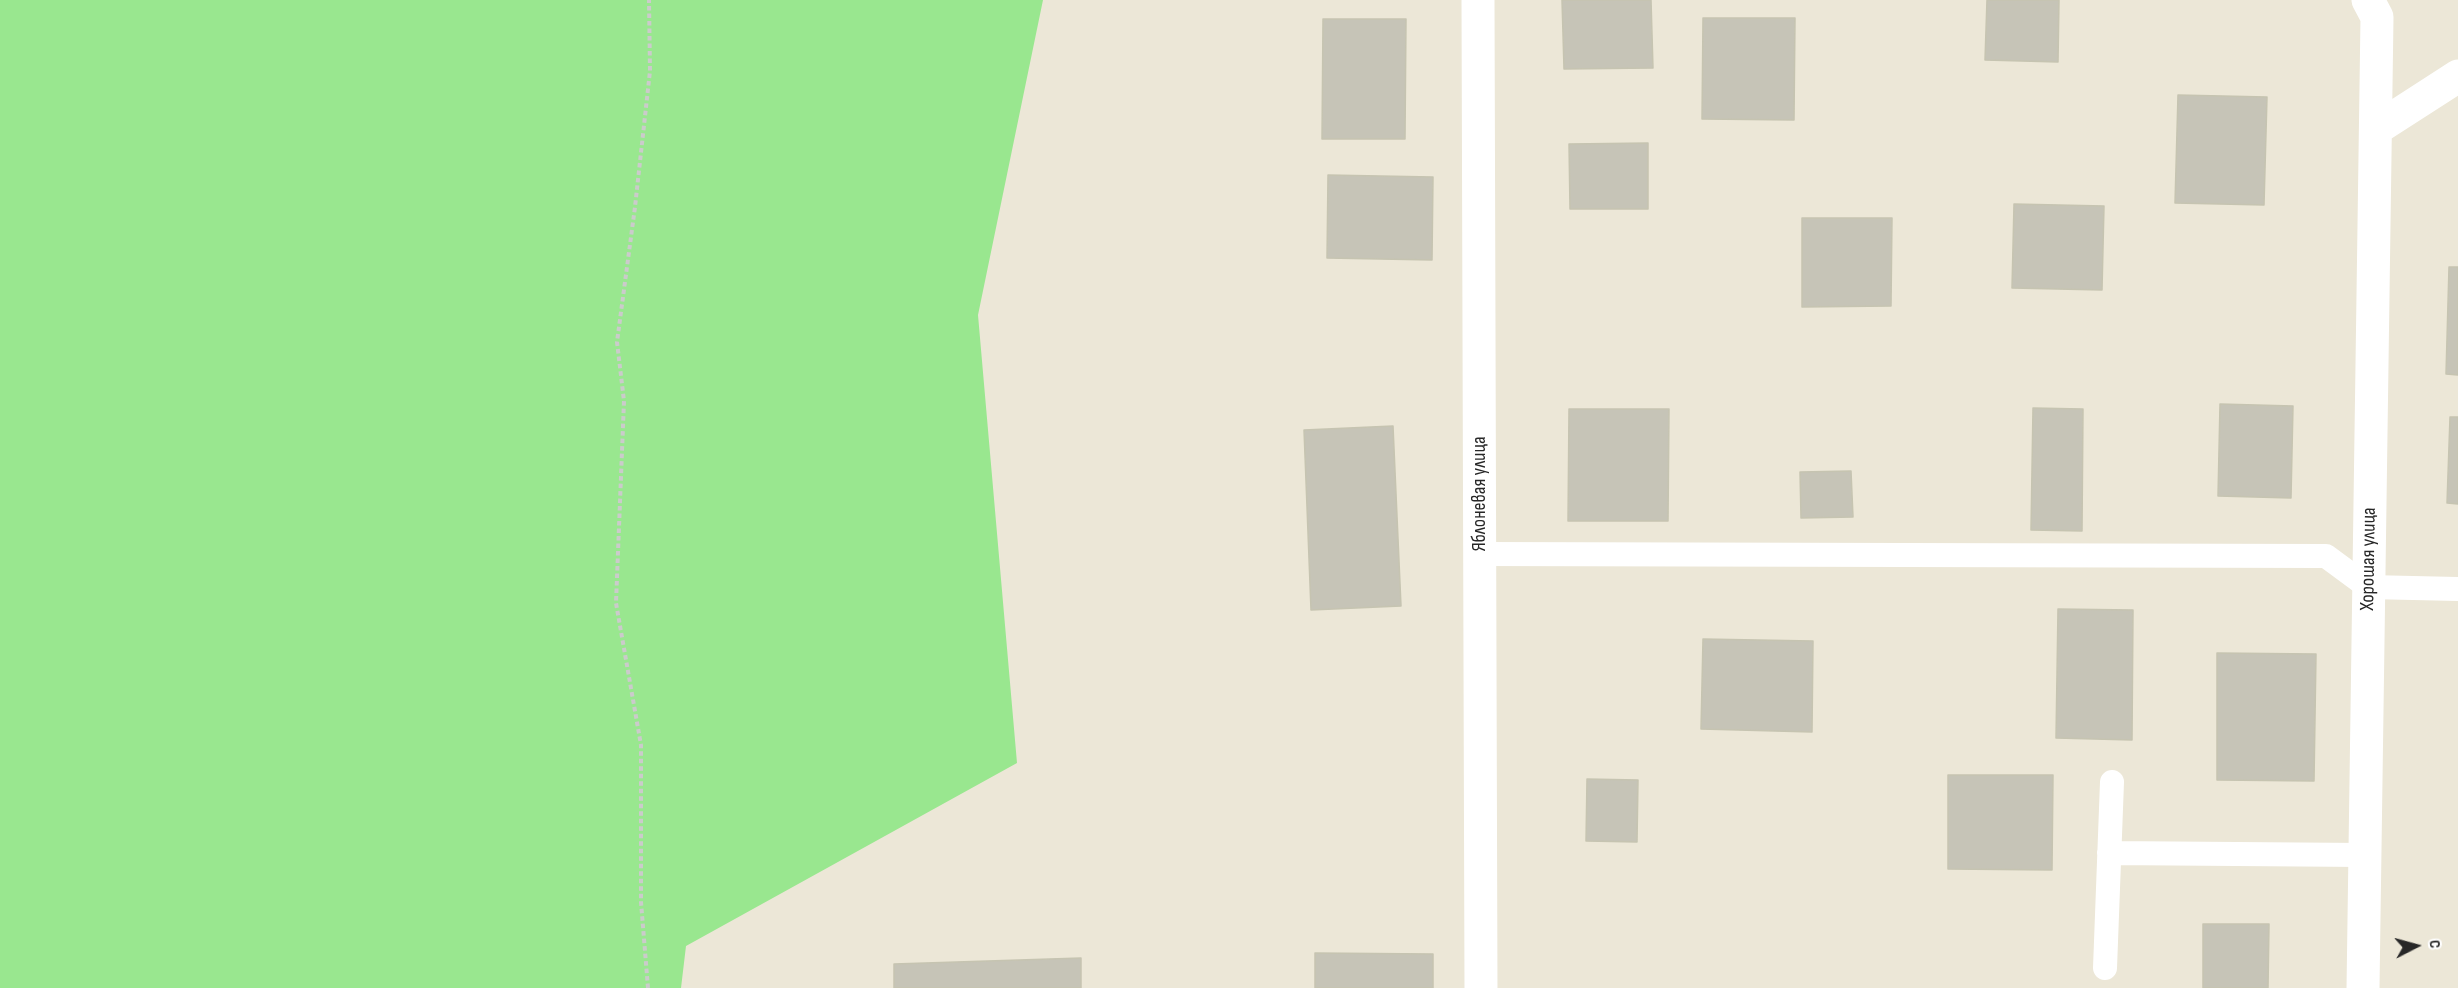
<!DOCTYPE html>
<meta charset="utf-8">
<style>
body{margin:0}
#map{position:relative;width:2458px;height:988px;overflow:hidden;background:#ece7d7;font-family:"Sofia Sans Condensed",sans-serif}
canvas{display:block}
.north{position:absolute;left:2386px;top:916px;width:60px;height:60px;-webkit-text-stroke:4px #fff;paint-order:stroke;rotate:84deg;font-size:16px;font-weight:700;line-height:24px;text-align:center;color:#272727}
.north::after{content:'';display:block;margin:auto;width:21px;height:27px;background:#272727;clip-path:polygon(50% 0,100% 100%,50% 72%,0 100%)}
</style>
<div id="map">
<canvas width="2458" height="988"></canvas>
<div class="north">С</div>
</div>
<script>
const ctx = document.querySelector('canvas').getContext('2d');
ctx.lineJoin = 'round';
function fillPath(path, color) { ctx.fillStyle = color; ctx.fill(path, 'evenodd'); }
function stroke(path, color, width, dash) { ctx.strokeStyle = color; ctx.lineWidth = width; ctx.lineCap = dash ? 'butt' : 'round'; ctx.setLineDash(dash || []); ctx.stroke(path); }
function label(font, color, halo, rows, align = 'center') {
  ctx.font = font + ' "Sofia Sans Condensed",sans-serif'; ctx.lineWidth = 6; ctx.setLineDash([]); ctx.textBaseline = 'middle'; ctx.strokeStyle = halo; ctx.fillStyle = color; for (const [text, x, y, turn = 0] of rows) {
    ctx.save(); ctx.translate(x, y); ctx.rotate((+turn || 0) * Math.PI / 180); ctx.textAlign = isNaN(turn) ? turn : align; if (halo) ctx.strokeText(text, 0, 0); ctx.fillText(text, 0, 0); ctx.restore();
  }
}
const green = new Path2D(`
 M0,0H1043L978,315L1017,763L686,946L681,988H0Z`);
const building = new Path2D(`
 M1562,0H1651L1653,68L1564,69Z
 M1987,0H2059L2058,62L1985,60Z
 M1703,18H1795L1794,120L1702,119Z
 M1323,19H1406L1405,139H1322Z
 M2178,95L2267,97L2264,205L2175,203Z
 M1648,143V209H1570L1569,144Z
 M1328,175L1433,177L1432,260L1327,258Z
 M2014,204L2104,206L2102,290L2012,288Z
 M1802,218H1892L1891,306L1802,307Z
 M2449,267H2458V375L2446,374Z
 M2220,404L2293,406L2291,498L2218,496Z
 M2033,408L2083,409L2082,531L2031,530Z
 M1569,409H1669L1668,521H1568Z
 M2450,417H2458V504L2447,503Z
 M1393,426L1401,606L1311,610L1304,430Z
 M1851,471L1853,517L1801,518L1800,472Z
 M2058,609L2133,610L2132,740L2056,738Z
 M1703,639L1813,641L1812,732L1701,729Z
 M2217,653L2316,654L2314,781L2217,780Z
 M1948,775H2053L2052,870L1948,869Z
 M1587,779L1638,780L1637,842L1586,841Z
 M2203,924H2269L2268,988H2203Z
 M1315,953L1433,954V988H1315Z
 M1081,958V988H894V964Z`);
const path = new Path2D(`
 M648,988L641,902V745L616,603L624,401L617,342L635,207L650,71L649,0`);
const service = new Path2D(`
 M1480,554L2326,556L2368,587L2458,589
 M2109,853L2364,855
 M2105,968L2112,782`);
const minor = new Path2D(`
 M1478,0L1481,988
 M2376,129L2458,76
 M2363,988L2377,17L2368,0`);
const streetNames = [
 ["Яблоневая улица",1480,494,-90],
 ["Хорошая улица",2369,559,-89]
];
fillPath(green, '#99e78f');
fillPath(building, '#c6c4b7');
stroke(building, '#c6c4b1', 1.5);
stroke(path, '#cbcbcb', 4, [4.5, 3]);
stroke(service, '#fff', 24);
stroke(minor, '#fff', 33);
label('20px', '#272727', '#fff', streetNames);
</script>
